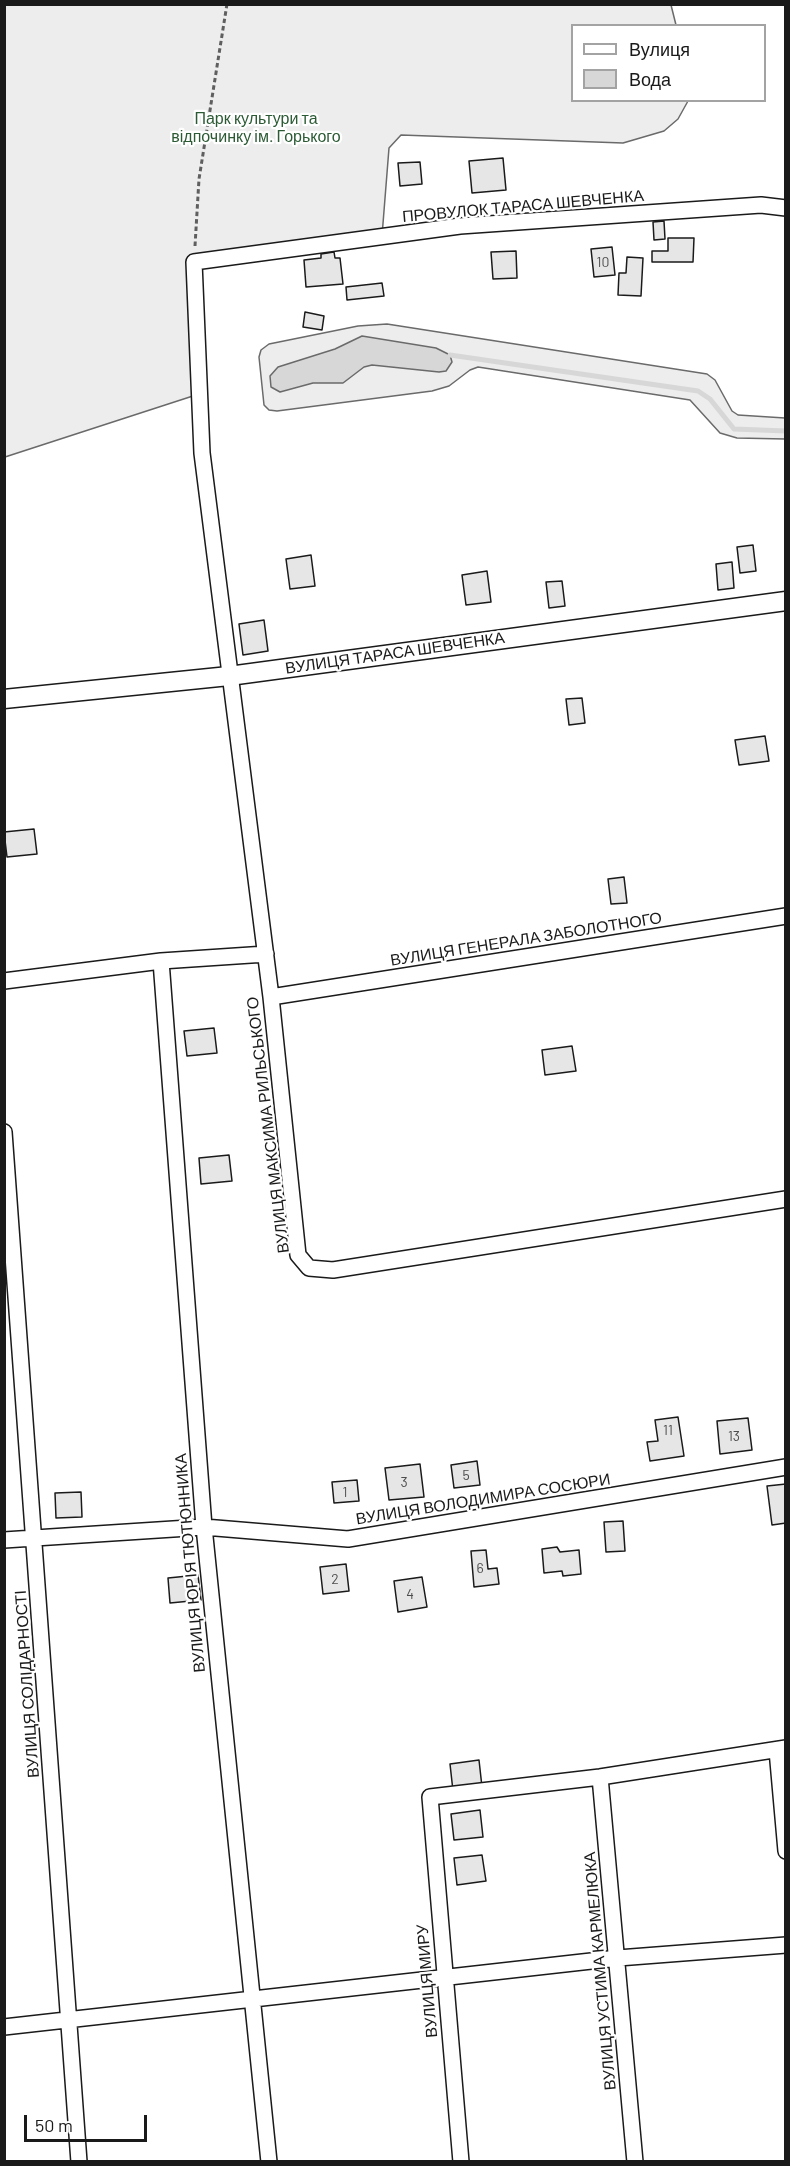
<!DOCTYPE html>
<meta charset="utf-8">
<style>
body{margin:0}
#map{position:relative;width:790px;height:2166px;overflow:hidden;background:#fff;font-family:Barlow,sans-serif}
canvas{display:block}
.frame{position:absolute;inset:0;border:6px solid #1a1a1a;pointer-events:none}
.legend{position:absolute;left:571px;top:24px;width:195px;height:78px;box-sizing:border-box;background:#fff;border:2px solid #a3a3a3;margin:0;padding:8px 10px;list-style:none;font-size:18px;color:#1a1a1a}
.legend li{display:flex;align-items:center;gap:12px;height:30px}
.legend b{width:30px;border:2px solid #a3a3a3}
.scale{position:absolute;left:24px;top:2115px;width:123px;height:27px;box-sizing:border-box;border:3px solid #1a1a1a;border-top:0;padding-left:8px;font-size:18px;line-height:21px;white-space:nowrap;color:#1a1a1a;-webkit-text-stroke:4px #fff;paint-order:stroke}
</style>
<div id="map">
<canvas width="790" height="2166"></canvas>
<div class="frame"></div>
<ul class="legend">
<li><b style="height:8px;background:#fff"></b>Вулиця</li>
<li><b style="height:16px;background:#d7d7d7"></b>Вода</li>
</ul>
<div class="scale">50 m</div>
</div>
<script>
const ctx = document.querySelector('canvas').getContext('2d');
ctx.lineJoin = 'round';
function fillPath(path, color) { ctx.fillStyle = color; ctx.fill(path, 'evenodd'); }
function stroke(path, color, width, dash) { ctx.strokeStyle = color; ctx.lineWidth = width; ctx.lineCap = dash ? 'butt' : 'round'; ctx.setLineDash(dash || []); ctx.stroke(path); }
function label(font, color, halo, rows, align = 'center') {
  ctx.font = font + ' Barlow,sans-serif'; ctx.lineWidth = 4.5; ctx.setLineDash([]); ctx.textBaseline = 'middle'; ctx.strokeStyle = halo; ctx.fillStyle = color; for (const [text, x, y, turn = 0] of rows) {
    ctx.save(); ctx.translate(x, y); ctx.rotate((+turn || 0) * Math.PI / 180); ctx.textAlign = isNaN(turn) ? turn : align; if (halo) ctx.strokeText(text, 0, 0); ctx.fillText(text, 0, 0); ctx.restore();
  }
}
const built = new Path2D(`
 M4,5H671L676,25L572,26V100L688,101L678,119L664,131L623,143L401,135L389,148L382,236L194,262L199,394L5,457Z
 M387,324L707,374L715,380L732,411L738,415L785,418V439L737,438L720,433L690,400L478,367L470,370L449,386L432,391L277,411L269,410L264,405L259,357L261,350L269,344L358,326Z`);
const water = new Path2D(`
 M362,336L436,348L450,355L452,362L446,371L439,372L372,365L364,367L343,383H313L280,392L271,387L270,376L278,367L335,349Z`);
const stream = new Path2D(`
 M450,355L698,391L710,399L734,429L786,431`);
const building = new Path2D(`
 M503,158L506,190L472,193L469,161Z
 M420,162L422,184L400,186L398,163Z
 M664,221L665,239L654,240L653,222Z
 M668,238H694L693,262H652V251H668Z
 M612,247L615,275L594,277L591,249Z
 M516,251L517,278L493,279L491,252Z
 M334,252L335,258H340L343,284L306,287L304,260L321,258V254Z
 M627,257L643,258L641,296L618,295L619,273H626Z
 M382,283L384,296L347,300L346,287Z
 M305,312L324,316L322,330L303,327Z
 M753,545L756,571L740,573L737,547Z
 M311,555L315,586L290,589L286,559Z
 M732,562L734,588L718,590L716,564Z
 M487,571L491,602L466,605L462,575Z
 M562,581L565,606L549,608L546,582Z
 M264,620L268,651L243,655L239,624Z
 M582,698L585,723L569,725L566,699Z
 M765,736L769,761L739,765L735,740Z
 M34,829L37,854L7,857L4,832Z
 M624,877L627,903L611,904L608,879Z
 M214,1028L217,1053L187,1056L184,1031Z
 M572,1046L576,1071L545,1075L542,1050Z
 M229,1155L232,1181L201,1184L199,1158Z
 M678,1417L684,1456L650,1461L647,1442L658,1441L655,1420Z
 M748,1418L752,1450L720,1454L717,1421Z
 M477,1461L480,1485L454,1488L451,1465Z
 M420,1464L424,1497L389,1500L385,1468Z
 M357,1480L359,1501L334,1503L332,1482Z
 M786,1484V1523L772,1525L767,1486Z
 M81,1492L82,1517L56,1518L55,1493Z
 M623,1521L625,1551L606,1552L604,1522Z
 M557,1547L560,1552L579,1550L581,1574L563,1576L562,1571L544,1573L542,1549Z
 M486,1550L488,1569L497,1568L499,1584L474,1587L471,1551Z
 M346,1564L349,1591L323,1594L320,1567Z
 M198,1575L201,1600L170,1603L168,1578Z
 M422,1577L427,1607L398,1612L394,1581Z
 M479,1760L482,1787L453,1791L450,1764Z
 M480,1810L483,1837L454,1840L451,1814Z
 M482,1855L486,1881L457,1885L454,1858Z`);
const path = new Path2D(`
 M195,246L199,179L227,4`);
const minor = new Path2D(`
 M786,208L761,205L460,226L194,262L202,453L271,997L298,1255L309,1268L333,1270L786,1199
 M161,961L204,1527L269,2162
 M4,981L161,961L266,954
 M271,997L786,916
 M4,1132L79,2162
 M4,1540L204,1527L348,1539L786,1467
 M777,1750L786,1851
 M600,1777L635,2162
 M4,2027L618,1958L786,1945
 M461,2162L430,1797L600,1777L786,1748`);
const tertiary = new Path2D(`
 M4,699L229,676L786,601`);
const numberNames = [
 ["10",603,262],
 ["11",668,1430],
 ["13",734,1436],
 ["5",466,1475],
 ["3",404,1482],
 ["1",345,1492],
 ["6",480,1568],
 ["2",335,1579],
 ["4",410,1594]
];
const parkNames = [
 ["Парк культури та",256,119],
 ["відпочинку ім. Горького",256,137]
];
const streetNames = [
 ["ПРОВУЛОК ТАРАСА ШЕВЧЕНКА",523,206,-5],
 ["ВУЛИЦЯ ТАРАСА ШЕВЧЕНКА",395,653,-8],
 ["ВУЛИЦЯ ГЕНЕРАЛА ЗАБОЛОТНОГО",526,939,-9],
 ["ВУЛИЦЯ МАКСИМА РИЛЬСЬКОГО",268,1125,-97],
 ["ВУЛИЦЯ ВОЛОДИМИРА СОСЮРИ",483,1499,-9],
 ["ВУЛИЦЯ ЮРІЯ ТЮТЮННИКА",190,1563,-95],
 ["ВУЛИЦЯ СОЛІДАРНОСТІ",27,1684,-94],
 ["ВУЛИЦЯ УСТИМА КАРМЕЛЮКА",600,1971,-95],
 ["ВУЛИЦЯ МИРУ",427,1981,-95]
];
fillPath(built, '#ededed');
stroke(built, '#6a6a6a', 1.5);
fillPath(water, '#d7d7d7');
stroke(water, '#6a6a6a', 1.5);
stroke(stream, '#d7d7d7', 5);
fillPath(building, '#e6e6e6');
stroke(building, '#1a1a1a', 1.5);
stroke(minor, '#1a1a1a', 18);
stroke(tertiary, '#1a1a1a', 21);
stroke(path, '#5f5f5f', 3, [4.5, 3]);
stroke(minor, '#fff', 15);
stroke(tertiary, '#fff', 18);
label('14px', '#4d4d4d', null, numberNames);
label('16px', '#2b5a34', '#fff', parkNames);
label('16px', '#1a1a1a', '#fff', streetNames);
</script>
